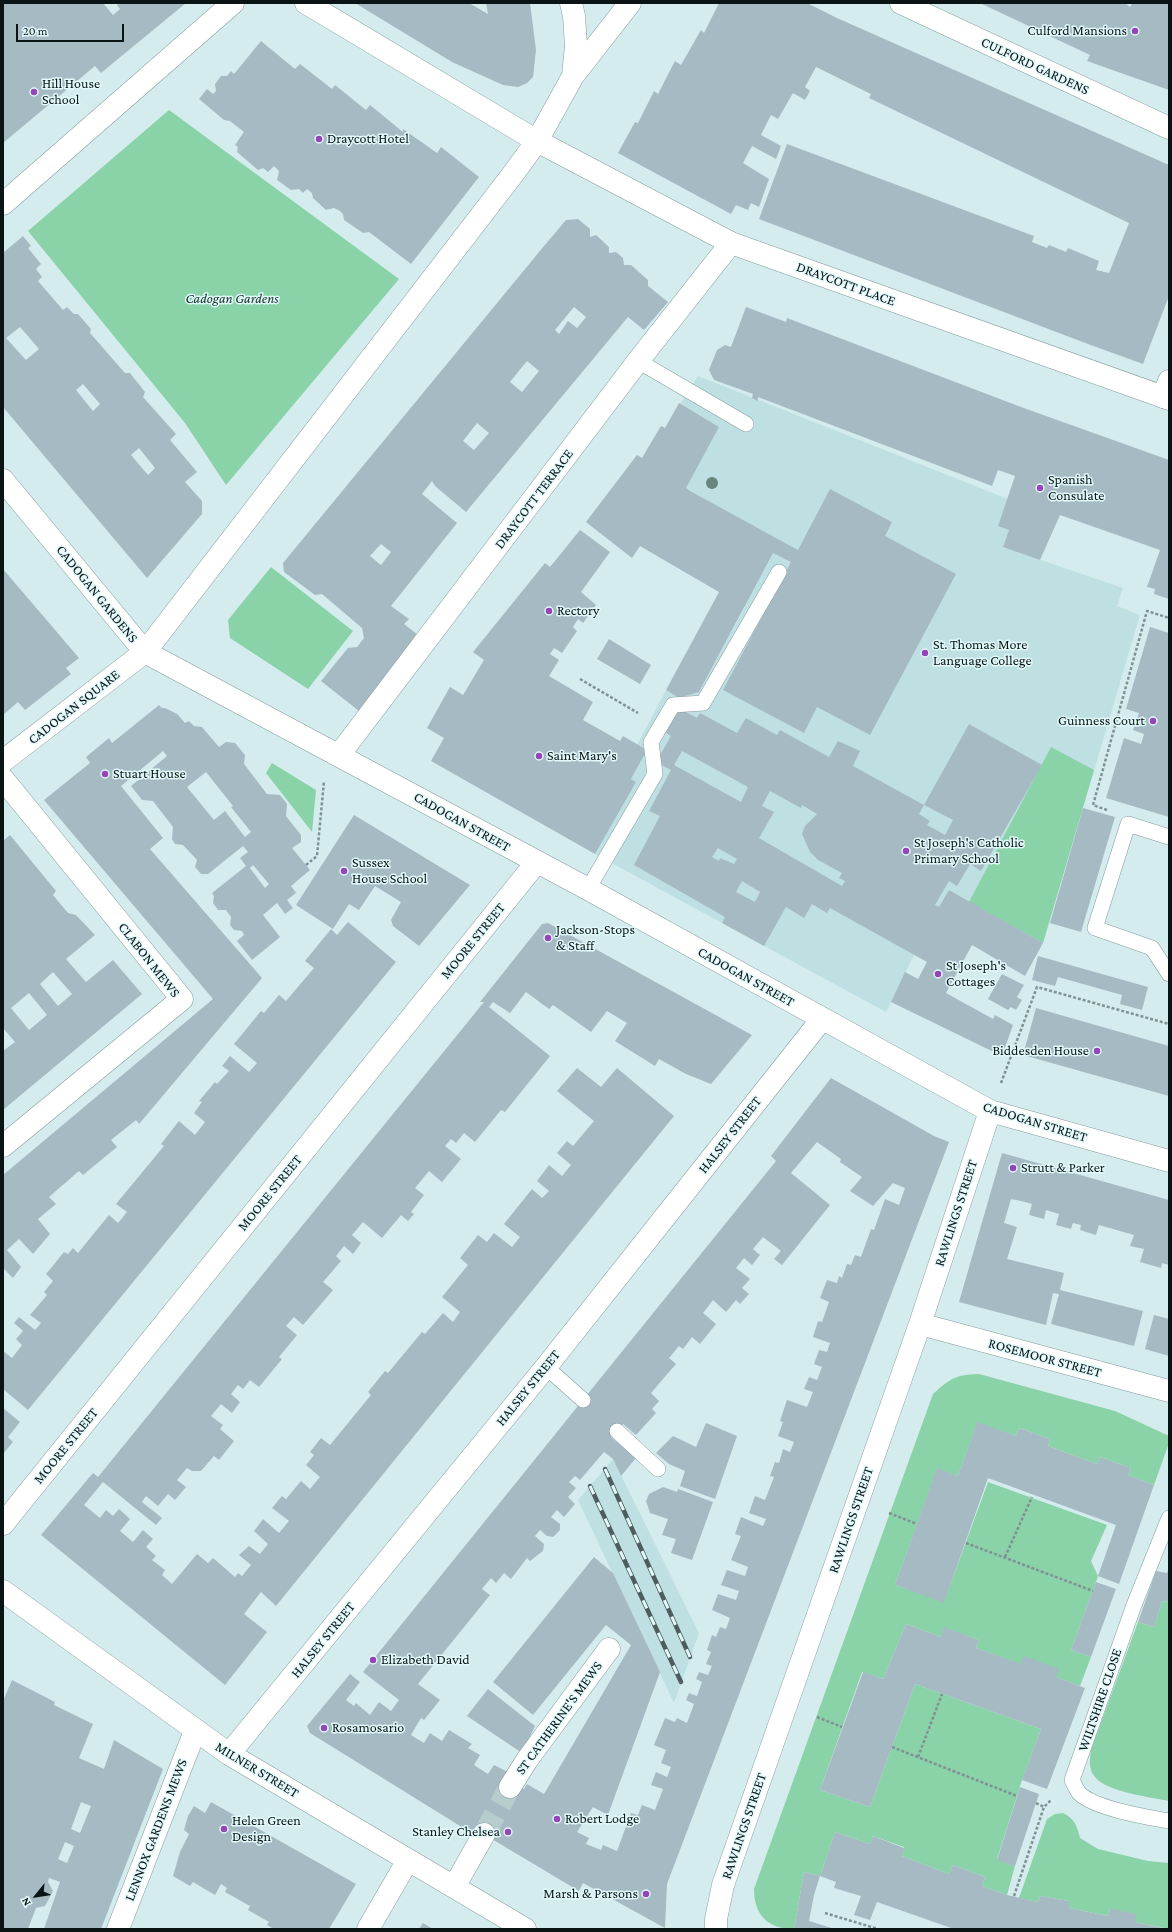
<!DOCTYPE html>
<style>
body{margin:0}
#map{position:relative;width:1172px;height:1932px;overflow:hidden;background:#d4ecee;font-family:"Crimson Pro",serif}
canvas{display:block}
.frame{position:absolute;inset:0;border:4px solid #0b1414;pointer-events:none}
.north{position:absolute;left:16px;top:1876px;width:40px;height:40px;-webkit-text-stroke:3px #e1f9fb;paint-order:stroke;rotate:240deg;font-size:11px;font-weight:700;line-height:16px;text-align:center;color:#0b1414}
.north::after{content:'';display:block;margin:auto;width:14px;height:18px;background:#0b1414;clip-path:polygon(50% 0,100% 100%,50% 72%,0 100%)}
.scale{position:absolute;left:16px;top:24px;width:108px;height:18px;box-sizing:border-box;border:2px solid #0b1414;border-top:0;padding-left:5px;font-size:12px;line-height:14px;white-space:nowrap;color:#0b1414;-webkit-text-stroke:3px #e1f9fb;paint-order:stroke}
</style>
<div id="map">
<canvas width="1172" height="1932"></canvas>
<div class="frame"></div>
<div class="north">N</div>
<div class="scale">20 m</div>
</div>
<script>
const ctx = document.querySelector('canvas').getContext('2d');
ctx.lineJoin = 'round';
function fillPath(path, color) { ctx.fillStyle = color; ctx.fill(path, 'evenodd'); }
function stroke(path, color, width, dash) { ctx.strokeStyle = color; ctx.lineWidth = width; ctx.lineCap = dash ? 'butt' : 'round'; ctx.setLineDash(dash || []); ctx.stroke(path); }
function label(font, color, halo, rows, align = 'center') {
  ctx.font = font + ' "Crimson Pro",serif'; ctx.lineWidth = 3; ctx.setLineDash([]); ctx.textBaseline = 'middle'; ctx.strokeStyle = halo; ctx.fillStyle = color; for (const [text, x, y, turn = 0] of rows) {
    ctx.save(); ctx.translate(x, y); ctx.rotate((+turn || 0) * Math.PI / 180); ctx.textAlign = isNaN(turn) ? turn : align; if (halo) ctx.strokeText(text, 0, 0); ctx.fillText(text, 0, 0); ctx.restore();
  }
}
const built = new Path2D(`
 M698,376L1008,499L998,526L1009,530L1003,547L1123,588L1117,606L1140,615L1043,943L949,890L914,955L886,1012L595,854L635,782L631,779L647,750L637,745L666,690L679,698L699,692L745,607L640,546L632,558L586,522L637,455L642,458L661,426L665,428Z
 M613,1459L699,1633L674,1703L578,1500Z`);
const green = new Path2D(`
 M169,110L399,279L226,485L185,423L28,231Z
 M271,567L353,631L308,689L230,638L228,620Z
 M1051,747L1094,770L1043,943L969,902Z
 M272,763L316,790L312,832L266,773Z
 M979,1374L1115,1411L1169,1436V1443L1154,1485L1128,1475L1131,1468L1100,1457L1097,1464L1048,1446L1050,1439L1019,1428L1016,1436L977,1423L958,1476L937,1469L895,1585L944,1602L988,1482L1107,1525L1091,1561L1098,1576L1096,1582L1071,1650L1091,1657L1080,1686L976,1648L979,1640L945,1628L941,1637L906,1624L883,1679L862,1672L820,1790L870,1807L915,1684L1041,1729L1022,1780L997,1859L1015,1866L1007,1895L982,1886L985,1877L953,1865L949,1874L902,1856L904,1847L873,1836L870,1844L835,1832L820,1876L804,1872L794,1929C768,1929 754,1915 754,1889L933,1394C951,1378 955,1375 979,1374Z
 M1162,1601L1169,1602V1801C1150,1797 1107,1792 1095,1777C1088,1769 1090,1759 1091,1750L1138,1622L1154,1627Z
 M1063,1813C1075,1819 1077,1826 1080,1838L1098,1849L1148,1861L1169,1863V1929L1135,1922L1110,1909L1108,1916L1069,1908V1901L1040,1896L1038,1902L1019,1898L1047,1819L1055,1814Z`);
const building = new Path2D(`
 M3,3H103L113,15L120,9L117,5L120,3H186L101,73L95,66L3,143Z
 M355,3H469L488,14L486,3H530L536,50L533,77L527,83L518,87L503,85L452,62Z
 M719,3H807L837,18L1169,165V296L1143,364L1088,344L759,219L787,144L1034,236L1032,242L1047,248L1049,245L1066,252L1068,248L1099,261L1096,270L1109,273L1129,223L869,98L871,94L816,67L805,87L810,91L805,100L793,93L778,119L771,115L761,135L781,146L776,159L752,146L743,163L769,179L759,207L751,203L748,210L736,205L731,214L618,153L635,122L638,123L654,91L658,94L675,61L681,65L701,30L704,33Z
 M980,3H1125L1130,7L1132,3H1169V90L1087,61L1090,55Z
 M261,41L295,69L300,64L332,89L335,85L366,110L370,105L403,132V129L437,153L441,147L479,177L411,264L369,232L363,233L344,220L343,214L340,211L334,208L326,210L313,198L312,193L307,189L303,193L299,189L291,190L277,180L279,171L274,166L268,172L263,168L258,170L237,152L238,147L235,145L244,132L230,121L224,120L199,99L207,89L213,94L216,91L215,84L221,76H227L231,71L234,74Z
 M578,219L590,229V237L596,235L609,247V253L616,252L623,258L624,265H631L648,280V286L668,302L644,330L628,317L466,512L435,486L432,481L422,494L457,523L391,606L409,619L404,624L418,635L359,711L321,681L348,648L357,647L364,638L362,628L322,594L315,595L284,572L283,563L544,246L566,220ZM574,307L586,317L577,328L568,321L559,334L555,330ZM527,361L539,371L522,392L510,382ZM477,423L489,433L474,450L463,441ZM381,544L391,552L381,565L370,556Z
 M23,236L31,246L28,248L41,264L36,269L42,277L38,281L63,310L67,307L74,314H78L91,329L90,333L125,373H130L145,392L143,397L176,434L170,440L197,472L185,482L202,501V514L147,578L3,407V253ZM20,327L39,349L26,360L6,338ZM83,384L100,404L93,411L76,390ZM139,448L155,468L148,475L131,455Z
 M746,307L786,322L787,318L1021,407L1169,460V599L1154,594L1155,589L1147,587L1160,550L1060,515L1040,560L1003,547L1009,530L998,526L1015,476L998,470L992,486L758,397V401L752,398L753,394L714,380L709,370L717,350L725,345L731,347Z
 M679,403L719,427L686,488L690,491L798,550L830,489L892,522L885,536L956,574L870,735L817,707L804,733L723,690L791,562L773,553L699,692L679,698L666,690L719,592L640,546L632,558L586,522L637,455L642,458L661,426L665,428Z
 M580,530L610,552L581,592L596,605L583,623L578,619L573,627L577,631L562,653L554,648L550,654L559,660L549,676L593,702L583,720L620,741L623,736L647,750L631,779L636,782L595,854L431,761L444,738L427,728L450,687L463,695L484,660L473,652L545,563L550,567Z
 M3,569L79,658L66,668L71,674L25,710L18,702L3,715Z
 M1150,627L1169,633V817L1106,798L1124,738L1141,744L1144,734L1133,730L1139,713L1126,709Z
 M609,639L651,665L640,684L597,659Z
 M159,705L162,708H165L177,714L185,723L189,721L194,726L202,727L219,747L226,742L235,743L245,755L244,764L267,794L280,795L287,804L286,816L301,835V842L292,848L310,870L291,886L296,893L287,900L293,908L285,914L277,903L263,915L280,937L252,960L237,941L244,935L242,931L234,930L230,925L231,917L226,910H218L213,903L214,896L212,893L246,866L240,858L248,852L243,846L208,874H201L195,867L197,860L183,845L175,844L172,839L173,827L153,801L142,800L131,786L167,756L163,751L121,786L163,838L150,849L262,978L139,1124L136,1120L111,1140L117,1147L83,1175L79,1171L49,1197L56,1204L38,1219L50,1234L33,1254L19,1239L7,1250L21,1267L13,1278L3,1268V1175L213,999L44,800L90,763L86,757L109,738L112,743ZM206,772L233,806L231,807L251,832L245,837L225,811L214,820L187,787ZM253,865L269,884L265,888L250,868Z
 M677,712H686L697,718L700,713L737,733L746,718L777,735L780,730L829,757L838,741L860,751L853,766L924,805L919,814L930,821L927,825L945,835L953,820L924,805L969,724L1042,765L981,871L970,864L957,886L949,881L935,905L939,907L949,890L1043,943L1025,976L972,945L946,993L993,1019L995,1015L1013,1025L1002,1056L891,1002L905,972L918,979L927,962L830,908L827,913L812,904L804,918L786,907L764,946L722,923L725,917L634,865L660,816L649,811L671,770L656,762L671,736L666,733ZM682,751L748,787L741,802L674,765ZM770,791L801,808L802,805L817,814L805,826L802,834L810,852L818,860L842,873L839,878L845,881L842,886L759,838L774,812L762,806ZM718,848L737,859L734,864L720,858L719,861L712,857ZM742,881L760,892L755,902L736,892Z
 M1083,808L1115,817L1081,932L1050,923Z
 M354,815L470,885L419,946L393,926L391,920L401,902L375,886L359,910L349,904L333,929L296,905Z
 M10,835L56,891L53,895L68,913L76,915L95,935L66,959L86,982L113,960L142,994L3,1110V1051L15,1042L3,1028V841ZM53,972L72,994L58,1006L40,984ZM29,993L47,1015L29,1030L11,1008Z
 M348,922L396,962L28,1410L3,1389V1351L12,1358L22,1345L16,1339L23,1331L14,1323L19,1317L35,1330L41,1323L30,1315L47,1295L44,1292L53,1281L46,1274L64,1252L68,1254L73,1248L78,1253L109,1215L118,1223L127,1212L116,1204L164,1146L161,1144L179,1121L195,1135L205,1122L194,1113L202,1102L199,1101L215,1082L217,1084L229,1071L222,1066L230,1056L249,1072L257,1063L234,1044L261,1011L264,1013L279,995L286,1001L314,968L305,961L331,929L337,935Z
 M548,923L752,1035L711,1084L686,1074L659,1059L655,1066L615,1041L627,1023L607,1011L591,1032L553,1005L549,1009L526,992L510,1013L493,1002L489,1007L550,1056L505,1112L501,1110L475,1142L464,1133L456,1143L451,1139L445,1146L461,1159L442,1182L429,1171L415,1188L424,1195L411,1212L414,1214L408,1221L401,1215L382,1238L363,1222L352,1235L361,1243L353,1254L344,1246L336,1256L341,1261L323,1282L333,1290L303,1325L294,1317L286,1326L297,1335L279,1357L282,1359L259,1387L250,1380L243,1389L238,1385L231,1394L240,1402L232,1413L221,1404L211,1416L223,1425L220,1429L234,1441L219,1460L214,1456L201,1471H192L187,1468L177,1480L186,1487L175,1500L168,1494L158,1506L146,1496L142,1502L162,1518L156,1525L103,1482L84,1505L100,1518L106,1510L113,1516L119,1509L130,1519L120,1531L133,1542L143,1530L153,1539L146,1547L156,1556L152,1560L165,1570L162,1575L172,1584L197,1554L208,1563L213,1558L235,1577L238,1573L242,1576L251,1565L239,1555L249,1546L260,1554L268,1544L254,1531L263,1519L279,1533L289,1521L272,1508L282,1496L286,1499L301,1481L310,1489L320,1477L306,1465L314,1455L310,1452L321,1438L330,1445L371,1395L368,1392L385,1371L388,1373L422,1332L425,1334L443,1313L453,1322L460,1312L442,1297L468,1265L460,1258L478,1235L487,1242L494,1233L512,1247L520,1237L504,1224L532,1189L542,1198L549,1191L537,1181L549,1165L562,1176L571,1165L557,1153L567,1141L573,1146L594,1121L557,1091L577,1068L601,1087L617,1068L674,1116L276,1606L261,1592L244,1614L267,1632L225,1685L41,1535L93,1473L98,1477L484,1002H480L542,924Z
 M1038,956L1148,987L1142,1010L1120,1004L1122,995L1058,977L1055,986L1032,980Z
 M1002,974L1024,985L1017,997L1022,1000L1016,1010L1011,1007L1008,1010L988,999Z
 M1036,1008L1169,1046V1096L1023,1055Z
 M831,1078L934,1136L949,1142L667,1884L665,1928L583,1883L579,1891L475,1829L473,1834L310,1733L307,1726L350,1674L360,1682L346,1700L354,1706L356,1703L370,1715L379,1702L391,1711L399,1700L363,1672L776,1161L771,1156ZM817,1142L841,1159L840,1162L862,1177L850,1191L873,1206L893,1183L905,1188L899,1205L885,1199L874,1230L871,1229L861,1257L855,1255L851,1265L847,1264L842,1278L839,1276L837,1283L827,1280L820,1298L829,1302L822,1322L818,1321L813,1337L830,1343L827,1352L819,1350L814,1364L822,1367L817,1380L809,1377L804,1389L813,1392L807,1407L787,1400L780,1421L783,1422L778,1436L794,1442L790,1452L783,1449L779,1463L775,1462L770,1476L774,1477L765,1500L755,1496L749,1513L766,1519L763,1526L741,1517L735,1534L741,1536L731,1560L748,1567L745,1576L727,1570L721,1585L739,1591L736,1600L718,1594L712,1610L730,1618L726,1629L720,1627L716,1637L712,1635L707,1650L711,1652L706,1664L712,1666L708,1675L699,1672L696,1679L702,1682L697,1696L689,1693L686,1700L694,1704L687,1723L677,1718L675,1722L665,1718L654,1745L666,1750L661,1763L671,1767L667,1777L656,1772L651,1785L663,1789L655,1810L642,1805L638,1815L631,1813L617,1851L603,1845L601,1850L586,1844L589,1838L577,1832L593,1807L608,1815L660,1672L613,1573L594,1557L493,1682L533,1715L606,1625L631,1645L544,1794L527,1784L524,1789L519,1785L508,1772L494,1765L488,1774L474,1765L480,1755L468,1748L472,1744L449,1730L442,1741L430,1733L424,1743L411,1735L421,1718L424,1720L440,1700L418,1684L490,1595L482,1589L491,1578L496,1583L504,1573L511,1579L527,1558L530,1561L543,1551L544,1544L535,1536L540,1530L547,1536L553,1537L560,1530V1524L551,1517L557,1510L564,1517L575,1504L568,1497L576,1488L569,1482L575,1476L580,1480L604,1452L613,1459L621,1476L636,1458L611,1437L623,1424L636,1435L656,1413L652,1409L659,1401L651,1393L676,1364L669,1358L679,1346L683,1349L692,1337L700,1344L716,1324L703,1313L713,1300L726,1312L736,1300L740,1304L749,1294L742,1288L750,1279L736,1268L744,1258L752,1265L760,1255L753,1249L763,1237L781,1251L774,1259L782,1265L830,1205L791,1173Z
 M1002,1153L1169,1200V1265L1162,1263L1161,1268L1140,1262L1144,1249L1130,1246L1134,1235L1099,1225L1096,1235L1080,1230L1081,1225L1073,1223L1071,1229L1056,1225L1059,1214L1046,1210L1044,1219L1029,1215L1032,1204L1021,1201L1011,1199L1004,1223L1017,1227L1007,1259L1064,1273L1060,1290L1143,1311L1134,1346L1051,1324L1059,1294L1053,1293L1046,1325L959,1302Z
 M1154,1315L1169,1319V1356L1145,1349Z
 M3,1408L20,1422L8,1437L13,1442L3,1454Z
 M977,1422L1016,1436L1019,1428L1050,1439L1048,1446L1097,1464L1100,1457L1131,1468L1128,1475L1154,1485L1119,1584L1098,1576L1116,1525L988,1478L944,1603L895,1585L937,1468L958,1476Z
 M706,1423L737,1436L715,1499L680,1486L685,1471L669,1464L656,1453L673,1436L696,1447Z
 M663,1487L677,1492L678,1489L713,1502L692,1560L671,1553L676,1539L662,1535L668,1519L650,1513L646,1501L649,1494Z
 M1169,1568V1602L1162,1601L1154,1627L1138,1622L1156,1571L1167,1573Z
 M1096,1582L1116,1589L1091,1657L1071,1650Z
 M906,1624L941,1637L944,1627L979,1640L976,1648L1021,1664L1024,1656L1059,1669L1056,1677L1085,1688L1047,1789L1022,1780L1041,1729L915,1684L870,1807L820,1790L863,1672L883,1679Z
 M12,1680L55,1702L54,1705L93,1724L79,1758L104,1769L114,1740L163,1769L101,1929H44L60,1882L49,1878L48,1882L53,1891L45,1906L36,1908L28,1929H3V1701ZM81,1802L91,1806L80,1833L71,1829ZM65,1842L74,1846L67,1863L58,1859Z
 M488,1689L535,1726L522,1753L467,1716Z
 M1020,1787L1039,1794L1015,1866L997,1860Z
 M211,1802L356,1884L329,1929H274L267,1925L269,1922L248,1910L250,1906L225,1892L227,1888L221,1884L215,1895L193,1882L190,1886L173,1876L180,1852L189,1834L184,1830L188,1816L194,1806L205,1813Z
 M835,1832L870,1844L873,1836L904,1848L902,1856L949,1874L953,1865L985,1877L982,1886L1007,1895L1038,1902L1040,1896L1069,1901V1908L1108,1916L1110,1909L1136,1914L1135,1922L1168,1929H954L877,1902L870,1920L854,1915L861,1896L834,1888L836,1882L820,1876Z
 M804,1872L820,1876L814,1895L809,1921L835,1929H794Z
 M423,1923L433,1929H419Z`);
const minorTunnel = new Path2D(`
 M484,1834L510,1787`);
const path = new Path2D(`
 M580,679L638,713
 M1107,810L1093,805L1147,611L1169,618
 M306,865L317,856L324,781
 M1001,1083L1037,987L1169,1024
 M889,1513L917,1524
 M966,1543L1093,1591
 M1005,1557L1032,1497
 M817,1717L842,1727
 M892,1747L1017,1796
 M918,1757L942,1694
 M1036,1803L1044,1807
 M1014,1896L1044,1807L1051,1800
 M825,1913L878,1929`);
const service = new Path2D(`
 M638,361L746,424
 M1169,837L1128,824L1095,928L1152,948L1169,974
 M588,889L655,774L651,742L673,705L703,703L779,572
 M546,1367L583,1400
 M617,1431L658,1469
 M1169,1518L1134,1605L1072,1780C1074,1784 1077,1791 1080,1794C1097,1809 1147,1817 1169,1821`);
const minor = new Path2D(`
 M901,3L1169,128
 M3,204L233,3
 M1163,397L1169,381
 M3,480L145,652L588,889L990,1111L1169,1161
 M339,755L638,361L731,243
 M3,761L145,652L513,174L537,141L306,3
 M3,779L182,999L3,1146
 M920,1324L1169,1391
 M3,1524L536,863
 M3,1591L229,1754L525,1929
 M229,1754L546,1367L822,1019
 M510,1787L527,1760L609,1649
 M454,1887L484,1834
 M118,1929L195,1731
 M368,1929L408,1860
 M716,1929V1919L723,1885L920,1324L990,1111`);
const tertiary = new Path2D(`
 M571,3L574,16L576,46L573,76L537,141L731,243L1169,399
 M573,76L630,3`);
const rail = new Path2D(`
 M605,1469L690,1657
 M590,1486L681,1682`);
const trees = [
 [712,483]
];
const markers = [
 [1135,31,4,"#9445b6"],
 [34,92,4,"#9445b6"],
 [319,139,4,"#9445b6"],
 [1040,488,4,"#9445b6"],
 [549,611,4,"#9445b6"],
 [925,653,4,"#9445b6"],
 [1153,721,4,"#9445b6"],
 [539,756,4,"#9445b6"],
 [105,774,4,"#9445b6"],
 [906,851,4,"#9445b6"],
 [344,871,4,"#9445b6"],
 [548,938,4,"#9445b6"],
 [938,974,4,"#9445b6"],
 [1097,1051,4,"#9445b6"],
 [1013,1168,4,"#9445b6"],
 [373,1660,4,"#9445b6"],
 [324,1728,4,"#9445b6"],
 [557,1819,4,"#9445b6"],
 [224,1829,4,"#9445b6"],
 [508,1832,4,"#9445b6"],
 [646,1894,4,"#9445b6"]
];
const poiNames = [
 ["Culford Mansions",1127,31,"right"],
 ["Hill House",42,84],
 ["School",42,100],
 ["Draycott Hotel",327,139],
 ["Spanish",1048,480],
 ["Consulate",1048,496],
 ["Rectory",557,611],
 ["St. Thomas More",933,645],
 ["Language College",933,661],
 ["Guinness Court",1145,721,"right"],
 ["Saint Mary's",547,756],
 ["Stuart House",113,774],
 ["St Joseph's Catholic",914,843],
 ["Primary School",914,859],
 ["Sussex",352,863],
 ["House School",352,879],
 ["Jackson-Stops",556,930],
 ["& Staff",556,946],
 ["St Joseph's",946,966],
 ["Cottages",946,982],
 ["Biddesden House",1089,1051,"right"],
 ["Strutt & Parker",1021,1168],
 ["Elizabeth David",381,1660],
 ["Rosamosario",332,1728],
 ["Robert Lodge",565,1819],
 ["Helen Green",232,1821],
 ["Design",232,1837],
 ["Stanley Chelsea",500,1832,"right"],
 ["Marsh & Parsons",638,1894,"right"]
];
const streetNames = [
 ["CULFORD GARDENS",1035,66,25],
 ["DRAYCOTT PLACE",846,284,20],
 ["DRAYCOTT TERRACE",534,499,-53],
 ["CADOGAN GARDENS",97,594,51],
 ["CADOGAN SQUARE",74,707,-38],
 ["CADOGAN STREET",462,822,29],
 ["MOORE STREET",473,941,-51],
 ["CLABON MEWS",149,960,52],
 ["CADOGAN STREET",746,977,29],
 ["CADOGAN STREET",1035,1122,17],
 ["HALSEY STREET",730,1135,-52],
 ["MOORE STREET",270,1193,-51],
 ["RAWLINGS STREET",956,1213,-72],
 ["ROSEMOOR STREET",1045,1358,15],
 ["HALSEY STREET",528,1388,-51],
 ["MOORE STREET",66,1446,-51],
 ["RAWLINGS STREET",851,1520,-71],
 ["HALSEY STREET",323,1640,-51],
 ["WILTSHIRE CLOSE",1100,1700,-71],
 ["ST CATHERINE'S MEWS",559,1718,-54],
 ["MILNER STREET",257,1770,31],
 ["RAWLINGS STREET",744,1826,-71],
 ["LENNOX GARDENS MEWS",156,1830,-69]
];
const parkNames = [
 ["Cadogan Gardens",232,299]
];
fillPath(built, '#bee0e3');
fillPath(green, '#8ad2a7');
fillPath(building, '#a6bac3');
stroke(minorTunnel, '#b6cccd', 22, [22, 11]);
stroke(service, '#859c9d', 16);
stroke(minor, '#859c9d', 23);
stroke(tertiary, '#859c9d', 23);
stroke(path, '#809193', 2.5, [3, 2]);
stroke(service, '#fff', 15);
stroke(minor, '#fff', 22);
stroke(tertiary, '#fff', 22);
stroke(rail, '#4e5c5d', 4.5);
stroke(rail, '#e1f9fb', 3, [9]);
ctx.fillStyle = '#68867d';
for (const [x, y] of trees) { ctx.beginPath(); ctx.arc(x, y, 6, 0, 2 * Math.PI); ctx.fill(); }
for (const [x, y, r, color] of markers) { const dot = new Path2D(); dot.arc(x, y, r, 0, 2 * Math.PI); ctx.fillStyle = color; ctx.fill(dot); stroke(dot, '#e1f9fb', 1.5); }
label('14px', '#0b1414', '#e1f9fb', poiNames, 'left');
label('14px', '#0b1414', '#e1f9fb', streetNames);
label('italic 14px', '#103220', '#e1f9fb', parkNames);
</script>
